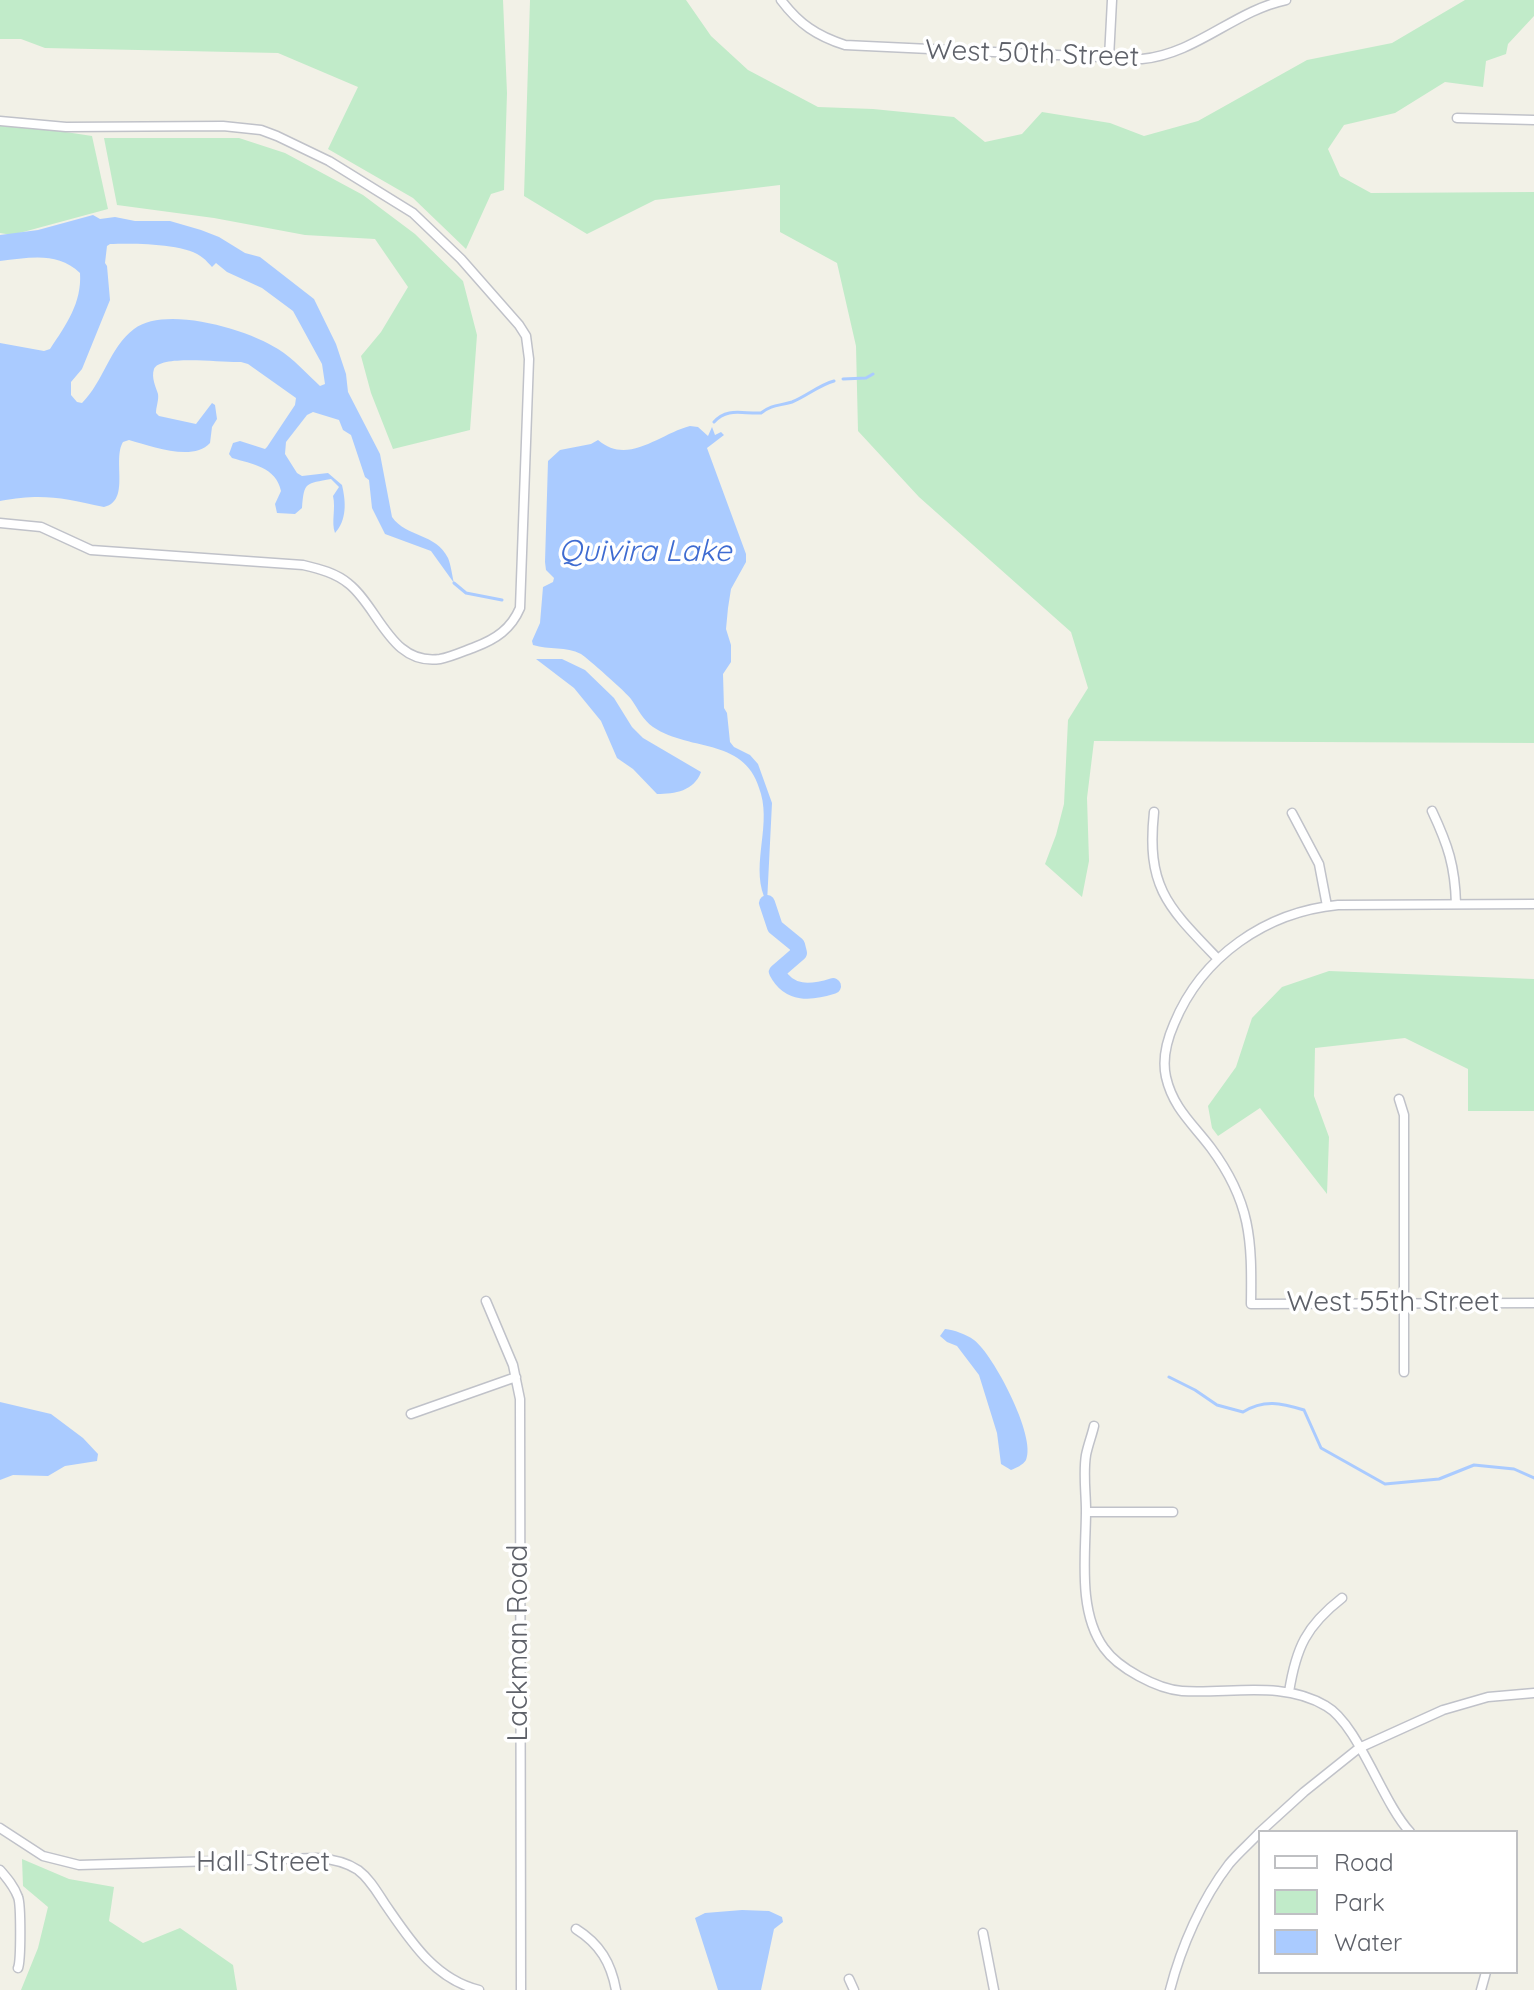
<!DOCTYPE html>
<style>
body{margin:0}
#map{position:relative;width:1534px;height:1990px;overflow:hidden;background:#f2f1e7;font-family:Quicksand,sans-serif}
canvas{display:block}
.legend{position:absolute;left:1258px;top:1830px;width:260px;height:144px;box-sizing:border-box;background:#fff;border:2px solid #bfc0c3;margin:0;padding:10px 14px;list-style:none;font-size:24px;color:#5e6169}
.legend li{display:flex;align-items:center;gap:16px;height:40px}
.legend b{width:40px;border:2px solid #bfc0c3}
</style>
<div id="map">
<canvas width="1534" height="1990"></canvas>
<ul class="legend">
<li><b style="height:10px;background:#fff"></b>Road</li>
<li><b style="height:22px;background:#c1ebc9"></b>Park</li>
<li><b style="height:22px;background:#aacbff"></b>Water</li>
</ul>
</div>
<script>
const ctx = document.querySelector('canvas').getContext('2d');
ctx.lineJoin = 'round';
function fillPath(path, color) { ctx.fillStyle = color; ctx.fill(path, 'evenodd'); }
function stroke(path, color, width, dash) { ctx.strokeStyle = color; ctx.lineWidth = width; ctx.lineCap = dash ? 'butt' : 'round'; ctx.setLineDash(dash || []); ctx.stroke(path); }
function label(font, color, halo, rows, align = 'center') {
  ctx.font = font + ' Quicksand,sans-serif'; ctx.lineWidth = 7; ctx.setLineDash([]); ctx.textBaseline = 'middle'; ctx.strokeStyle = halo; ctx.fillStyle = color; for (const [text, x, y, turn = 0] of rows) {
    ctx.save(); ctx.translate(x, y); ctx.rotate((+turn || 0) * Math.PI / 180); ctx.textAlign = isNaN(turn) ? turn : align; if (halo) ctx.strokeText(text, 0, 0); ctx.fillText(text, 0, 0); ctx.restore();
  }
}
const green = new Path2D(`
 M0,0H503L507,93L504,190L491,194L466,249L413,198L328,149L358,87L278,53L45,48L21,39H0Z
 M530,0H686L711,36L748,70L818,107L873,109L954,117L985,142L1022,134L1042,112L1110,123L1144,136L1198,121L1307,60L1392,43L1465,0H1534V16L1508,44L1506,54L1486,61L1483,87L1445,82L1395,113L1344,125L1328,149L1340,176L1371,193L1534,192V743L1094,741L1087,798L1089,861L1082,897L1045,864L1056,835L1064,804L1068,720L1088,688L1071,632L919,497L858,431L856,346L837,263L780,232V185L655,200L587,234L524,196Z
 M0,122L92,136L108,209L12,235L0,233Z
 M104,138H239L285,153L363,195L415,234L463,281L477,335L470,430L393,449L371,393L361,356L381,332L408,287L375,239L305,235L214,218L117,205Z
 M1329,971L1534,979V1111H1468V1069L1405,1038L1315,1048L1314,1096L1329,1137L1327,1194L1260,1108L1218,1136L1212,1128L1208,1106L1236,1067L1252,1018L1282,987Z
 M22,1859L69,1879L114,1887L109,1921L143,1943L180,1928L233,1965L237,1990H21L38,1948L48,1907L23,1886Z`);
const water = new Path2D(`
 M93,215L100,219L115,217L135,221H170L201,230L219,237L245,253L260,257L314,299L336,344L346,374L348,392L380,454L392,517C407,538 436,533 448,558C451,565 452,575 454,583L431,551L385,534L372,508L369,480L365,477L351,435L343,430L339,420L313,412L307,415L286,442L285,454L297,473L302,476L328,473L342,485C346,502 347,520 335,533C331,522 336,509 333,496L339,487L331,479C306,484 304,481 302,508L295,514L277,513L275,504L281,491C276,467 252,464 232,458L229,454L233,443L240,441L265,449L267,447L295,405L296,398L248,364L241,362C224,363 160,354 154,369C151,378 156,387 158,394C159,400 156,407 156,413L159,416L196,424L212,403L215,405L217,419L212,427L210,443C193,462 151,446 129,440L123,442C112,460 131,501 104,507C62,498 43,493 0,501V343L44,351L50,349C66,325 82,303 80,273C57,251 29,258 0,261V235L38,230ZM110,244C132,243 187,243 203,258C206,260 209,264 212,267L216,263L227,272L262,288L293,311L322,364L325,384L320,386C307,374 293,358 278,349C247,329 165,305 134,329C109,348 104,381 82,403L77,402L71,395V382L82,369L110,300L107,266L105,263L107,246Z
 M690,426L698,427L708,436L712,427L715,435L721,432L724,435L707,448L746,554V562L731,589L728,608L726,629L731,645V662L723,674L724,708L727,713L730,742L734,747L750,755L758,764L772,803L767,903C749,869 771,830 761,794C747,736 692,753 653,727C643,720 638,709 631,699C627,693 586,657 581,654C566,646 549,650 533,645L532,641L540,623L543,587L553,582L554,578L546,570L545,562L548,461L560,450L591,444L598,440C628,466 659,434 690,426Z
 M536,659H562L585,670L614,698L632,727L643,738L701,772C694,791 675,794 657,794L633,769L617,758L601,721L574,688Z
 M945,1329C954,1330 966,1334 974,1340C993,1354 1037,1437 1026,1460C1023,1465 1016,1468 1011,1470L1001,1464L997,1433L979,1375L957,1346L947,1342L940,1336Z
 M0,1402L51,1414L83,1438L98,1454L97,1461L65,1466L48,1476L13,1475L0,1480Z
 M742,1910L769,1911L782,1917L783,1922L774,1929L761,1990H718L695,1918L705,1913Z`);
const stream = new Path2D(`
 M843,379L866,378L873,374
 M714,422C727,407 743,414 761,413C772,404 780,406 792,402C807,396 819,385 834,381
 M454,583L466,593L502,600
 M1169,1377L1195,1390L1217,1405L1243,1412C1264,1399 1281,1403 1304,1410L1321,1448L1385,1484L1439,1479L1474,1465L1514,1469L1534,1478`);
const river = new Path2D(`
 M767,903L775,927L797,945L799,953L777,972C789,995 811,993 833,986`);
const street = new Path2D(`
 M781,0C799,24 817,36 845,45L1142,59C1196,54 1234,11 1286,0
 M1109,58L1112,0
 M1457,118L1534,120
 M0,121L66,127L223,126L261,130L277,136L329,161L413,213L461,259L519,325L526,336L529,359L520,608C511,629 496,639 475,647C464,651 451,657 440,659C391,666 379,608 349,584C336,573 320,569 303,565L91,550L41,527L0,523
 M1432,811C1448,845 1455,866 1456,904
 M1154,812C1146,888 1168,907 1218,959
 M1292,813L1319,864L1327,906
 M1534,904L1338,905C1266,912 1202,956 1174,1024C1167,1040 1162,1059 1166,1077C1173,1108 1193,1124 1211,1148C1251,1202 1252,1240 1251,1304L1534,1303
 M1399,1099L1404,1115V1372
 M486,1301L513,1365L520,1399L521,1990
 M411,1414L516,1377
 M1094,1426C1092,1435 1088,1445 1086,1455C1083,1473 1086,1493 1086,1510C1086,1553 1077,1611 1104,1648C1118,1668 1157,1689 1182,1691C1230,1694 1283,1680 1326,1706C1358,1724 1382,1802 1410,1832
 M1086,1512H1173
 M1289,1692C1296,1648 1306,1626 1342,1598
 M0,1828L43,1856L79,1865L317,1858C332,1859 346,1862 358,1870C370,1879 377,1892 385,1904C410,1940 434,1979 479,1990
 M1260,1832L1304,1792L1359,1748L1443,1710L1488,1697L1534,1693
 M0,1870C7,1878 14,1886 18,1897C21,1904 21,1961 18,1968
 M576,1929C600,1944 611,1963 616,1990
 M983,1933L994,1990
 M849,1979L854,1990
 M1170,1990C1181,1947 1202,1899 1229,1864C1238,1853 1250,1843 1260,1832
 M1481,1990L1486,1972`);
const streetNames = [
 ["West 50th Street",1032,54,2],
 ["West 55th Street",1393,1303],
 ["Lackman Road",519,1643,-90],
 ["Hall Street",263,1863]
];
const waterNames = [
 ["Quivira Lake",645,552]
];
fillPath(green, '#c1ebc9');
fillPath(water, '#aacbff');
stroke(stream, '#aacbff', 3);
stroke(river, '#aacbff', 16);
stroke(street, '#c0c2c9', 11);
stroke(street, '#fff', 8);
label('28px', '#5e6169', '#fff', streetNames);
label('italic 30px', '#3e6bd1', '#fff', waterNames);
</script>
